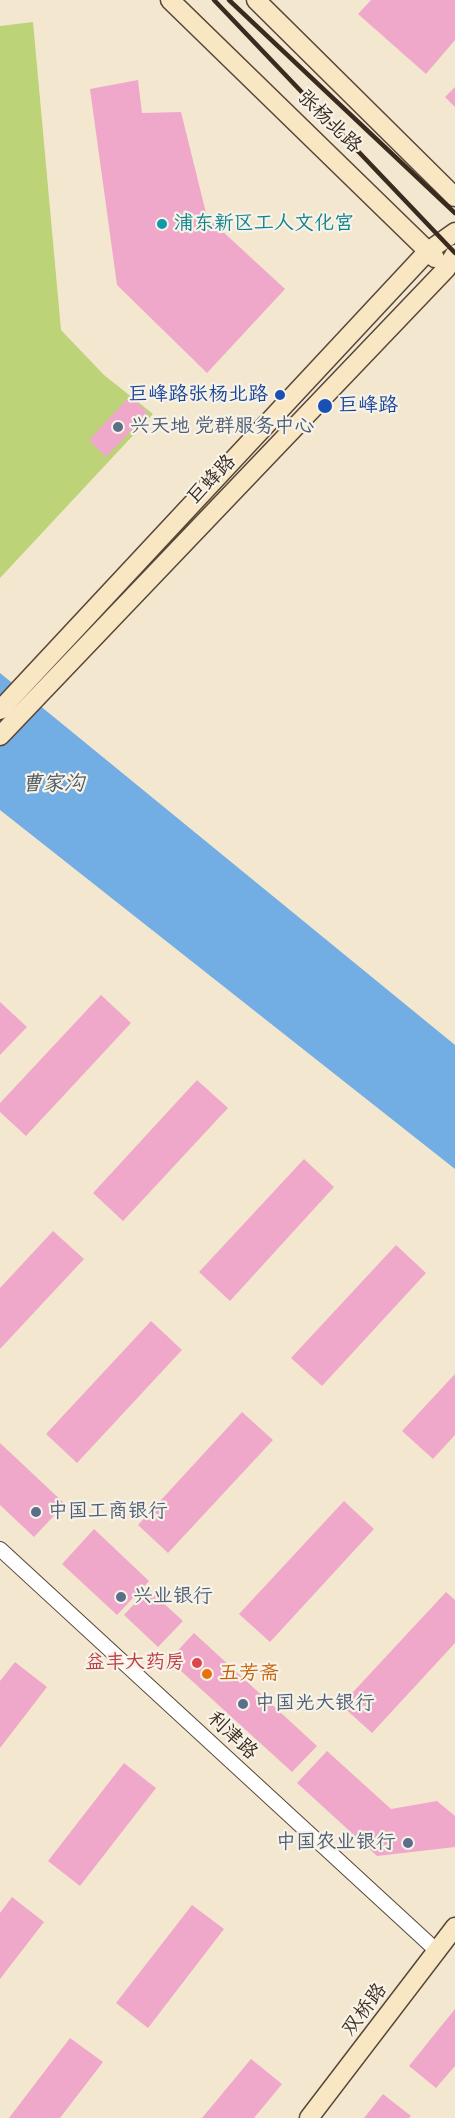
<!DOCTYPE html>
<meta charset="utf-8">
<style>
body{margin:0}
canvas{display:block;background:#f3e7d0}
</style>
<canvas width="455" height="2118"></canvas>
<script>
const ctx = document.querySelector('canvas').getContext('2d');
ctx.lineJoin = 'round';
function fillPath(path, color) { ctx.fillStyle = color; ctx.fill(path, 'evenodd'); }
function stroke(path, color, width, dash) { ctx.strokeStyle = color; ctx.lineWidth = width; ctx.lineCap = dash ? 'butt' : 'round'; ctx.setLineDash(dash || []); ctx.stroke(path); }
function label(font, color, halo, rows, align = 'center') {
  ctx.font = font + ' Itim,"LXGW WenKai TC",sans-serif'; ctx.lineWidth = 4.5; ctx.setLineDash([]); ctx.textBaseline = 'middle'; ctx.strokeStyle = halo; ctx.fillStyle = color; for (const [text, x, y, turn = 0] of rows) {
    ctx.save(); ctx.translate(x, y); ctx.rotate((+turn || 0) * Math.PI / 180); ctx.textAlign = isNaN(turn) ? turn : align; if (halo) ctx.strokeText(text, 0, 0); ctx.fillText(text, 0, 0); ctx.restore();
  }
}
const green = new Path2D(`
 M33,22L61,330L104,375L153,414L0,578V26Z`);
const water = new Path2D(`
 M0,673L455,1045V1169L0,810Z`);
const building = new Path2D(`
 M371,0H455V40L426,74L358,14Z
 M138,80L142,113L181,112L207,217L285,289L207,373L117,285L90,89Z
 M455,87V107L445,97Z
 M130,396L148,413L106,457L89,440Z
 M101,995L131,1023L26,1136L0,1112V1103Z
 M0,1002L27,1027L0,1055Z
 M197,1080L228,1108L123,1221L93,1193Z
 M304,1159L334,1187L230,1301L199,1272Z
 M53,1231L84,1259L0,1349V1288Z
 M396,1245L426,1273L322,1386L291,1358Z
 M151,1321L182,1350L77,1463L46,1434Z
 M455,1374V1435L433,1459L402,1431Z
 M242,1412L273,1440L168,1553L138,1525Z
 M0,1443L65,1504L34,1537L0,1505Z
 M344,1501L374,1529L270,1642L239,1614Z
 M94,1529L149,1581L117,1615L62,1564Z
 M148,1589L183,1621L158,1647L124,1615Z
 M446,1592L455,1600V1643L372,1733L341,1705Z
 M194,1633L317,1746L292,1772L169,1660Z
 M15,1662L47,1687L0,1748V1681Z
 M327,1751L391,1809L437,1801L455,1816V1847L377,1856L297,1783Z
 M124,1763L156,1788L80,1886L48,1861Z
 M12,1897L44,1922L0,1979V1913Z
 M192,1905L224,1929L148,2028L116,2003Z
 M455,2009V2066L436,2088L409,2066Z
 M70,2038L103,2062L60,2118H9Z
 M251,2059L282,2084L254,2118H202Z
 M383,2094L411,2116L409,2118H364Z`);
const street = new Path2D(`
 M0,1549L437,1951`);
const secondary = new Path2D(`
 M170,0L435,258
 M256,0L455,197
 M0,710L428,251L455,232
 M0,736L446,269L455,254
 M309,2118L455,1927`);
const rail = new Path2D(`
 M214,0L455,253
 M229,0L455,213`);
const markers = [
 [162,224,6,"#0f9aa8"],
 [280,395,6,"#1a4fb4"],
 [325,406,8,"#1a4fb4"],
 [118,427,6,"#5c6f8a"],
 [36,1512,6,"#5c6f8a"],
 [121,1597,6,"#5c6f8a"],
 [197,1663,6,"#e0444e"],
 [207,1674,6,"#e8710a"],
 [243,1704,6,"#5c6f8a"],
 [408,1843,6,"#5c6f8a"]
];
const streetNames = [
 ["张杨北路",329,122,44],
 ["巨蜂路",212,480,-46],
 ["利津路",232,1736,43],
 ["双桥路",365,2010,-53]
];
const cultureNames = [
 ["浦东新区工人文化宫",174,224]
];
const transitNames = [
 ["巨峰路张杨北路",268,395],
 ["巨峰路",338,406,"left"]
];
const serviceNames = [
 ["兴天地 党群服务中心",130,427],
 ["中国工商银行",48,1512],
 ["兴业银行",133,1597],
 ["中国光大银行",255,1704],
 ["中国农业银行",396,1843,"right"]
];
const healthNames = [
 ["益丰大药房",185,1663]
];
const foodNames = [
 ["五芳斋",219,1674]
];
const waterNames = [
 ["曹家沟",53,785]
];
fillPath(green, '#bcd378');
fillPath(water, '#72aee3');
fillPath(building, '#efa8ca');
stroke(street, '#574639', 16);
stroke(secondary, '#574639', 21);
stroke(street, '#fff', 14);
stroke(secondary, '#f9e7c3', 18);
stroke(rail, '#3b2a1e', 4.5);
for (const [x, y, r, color] of markers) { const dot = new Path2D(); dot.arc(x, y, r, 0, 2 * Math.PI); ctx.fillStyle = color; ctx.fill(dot); stroke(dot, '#f7f3e8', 2); }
label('20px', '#3b2a1e', '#f7f3e8', streetNames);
label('20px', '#0d838f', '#f7f3e8', cultureNames, 'left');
label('20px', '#164399', '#f7f3e8', transitNames, 'right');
label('20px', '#4e5e75', '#f7f3e8', serviceNames, 'left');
label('20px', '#be3a42', '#f7f3e8', healthNames, 'right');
label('20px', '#c56008', '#f7f3e8', foodNames, 'left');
label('italic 21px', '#4e5863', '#f7f3e8', waterNames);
</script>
